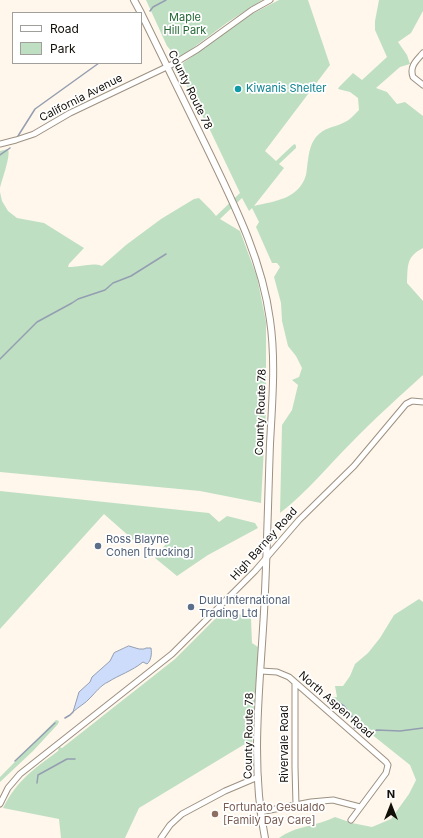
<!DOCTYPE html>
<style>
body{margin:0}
#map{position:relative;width:423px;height:838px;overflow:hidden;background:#fff7ec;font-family:Inter,sans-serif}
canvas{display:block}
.legend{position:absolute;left:12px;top:12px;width:130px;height:52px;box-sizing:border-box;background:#fff;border:1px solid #a09f9c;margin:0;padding:5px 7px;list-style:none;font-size:12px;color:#120e08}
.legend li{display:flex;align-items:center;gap:8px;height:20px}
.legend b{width:20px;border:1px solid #a09f9c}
.north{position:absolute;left:371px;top:786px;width:40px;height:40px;-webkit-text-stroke:3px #fff;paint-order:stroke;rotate:0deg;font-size:11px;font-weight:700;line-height:16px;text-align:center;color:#120e08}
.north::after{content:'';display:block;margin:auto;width:14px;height:18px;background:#120e08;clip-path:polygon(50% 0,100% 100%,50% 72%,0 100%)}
</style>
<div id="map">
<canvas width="423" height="838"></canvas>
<ul class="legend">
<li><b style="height:5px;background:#fff"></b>Road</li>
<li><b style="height:11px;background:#bfdfc3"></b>Park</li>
</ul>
<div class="north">N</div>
</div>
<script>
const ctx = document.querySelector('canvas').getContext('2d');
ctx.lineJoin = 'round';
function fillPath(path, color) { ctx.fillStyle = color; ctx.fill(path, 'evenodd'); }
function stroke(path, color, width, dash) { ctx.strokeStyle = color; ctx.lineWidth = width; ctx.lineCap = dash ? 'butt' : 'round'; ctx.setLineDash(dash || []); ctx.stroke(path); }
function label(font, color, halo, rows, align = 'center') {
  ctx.font = font + ' Inter,sans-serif'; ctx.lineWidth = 3.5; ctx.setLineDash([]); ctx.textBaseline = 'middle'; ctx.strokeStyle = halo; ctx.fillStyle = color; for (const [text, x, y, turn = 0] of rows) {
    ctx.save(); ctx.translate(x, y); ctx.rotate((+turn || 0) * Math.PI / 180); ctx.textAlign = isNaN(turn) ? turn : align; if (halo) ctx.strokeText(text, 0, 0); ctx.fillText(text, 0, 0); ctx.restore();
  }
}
const green = new Path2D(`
 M146,0H262L228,22L178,59L167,46Z
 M279,0H308L330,65L265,151L276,161L293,145L295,144L296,146V148L279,164L284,168L254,206C275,201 299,199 306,175C307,170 307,165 308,160C309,152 311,143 316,137C325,127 332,128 343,123C350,120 354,115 359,110L358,98L350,92L338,89L339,87L353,73L362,80L387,57L375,30V21L379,0H423V11L411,33L398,42L407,55L410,64L400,67L376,88L387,92L397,104L405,102L423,116V248C406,257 408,265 407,283L423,301V375C399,397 374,419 352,442C328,466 307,492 280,513L282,425L292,410L298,385L292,380L299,377L302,368L296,356L288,346L282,321L281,303L274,277L280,267L277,263H272L256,227L259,222L252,208L249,211L242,198L220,219L240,231L257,277L266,322V410L261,503L200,491L0,472V192L2,201L8,211L17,218L44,223L84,248L69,264L68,267C79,268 91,262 102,266L126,245L161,219L194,199L199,198L211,210L216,216L240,193L209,128L185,83L183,63L250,15Z
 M8,149C11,156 2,179 0,188V151Z
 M0,491L209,513L219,522L227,516L255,523L258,528L208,555L177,576L155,558L165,545L167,537L139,545L104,514L0,629Z
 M419,599L423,602V838H279C295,826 317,826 335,817L352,823L372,827L391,819L409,794L416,780L410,765L326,698L337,697L335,686H343L350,676L355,664L368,653L380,638L394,615Z
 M226,610L251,618L252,643L258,647L252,746L245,744L139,808L125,838H61L59,819L3,808C18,779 33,770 58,751L59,747L62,748L175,659L219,615H221Z
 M56,720L59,721L58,724L33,751L0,782V777Z`);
const water = new Path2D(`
 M129,646L139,649H144L146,648H151C152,654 151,661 147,664L143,662C132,671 119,675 108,682C101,685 95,693 90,698C86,703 78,707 73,712L79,692L90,682L92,677L110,661L114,653Z`);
const stream = new Path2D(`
 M150,11L153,7L166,0
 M18,136L35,109L99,63
 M0,155L10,148
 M0,359L37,322L72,303L78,299L105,290L113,283L131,276L166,254
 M333,699L344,706L360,727
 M65,718L70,715L73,712
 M354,728L360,727L372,732L377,730L400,731L423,728
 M15,761L55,723
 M37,783L38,775L67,759H75`);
const minor = new Path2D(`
 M423,53C417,60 409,66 413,77L423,85
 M0,144L16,140L34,134L70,113L175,63L198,49L252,10L270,0
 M261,671L277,672L289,677L386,762L388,765L386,773L351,820
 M295,683V767L296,805
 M0,804L8,788L20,774L172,654L255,571L299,520L354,466L406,404L412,401L423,402
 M260,812L311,802L333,800L360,807
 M161,838L170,825L182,814L225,791L258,777`);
const tertiary = new Path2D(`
 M134,0L141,13
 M141,13C163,58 185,103 207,148C234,204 262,259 270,320C276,361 272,404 270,444C268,500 267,556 264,612C260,686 250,764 265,838`);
const markers = [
 [238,89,4,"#0f9aa8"],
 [98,546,4,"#5c6f8a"],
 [191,607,4,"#5c6f8a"],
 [215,814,4,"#8d6e63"]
];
const parkNames = [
 ["Maple",185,18],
 ["Hill Park",185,31]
];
const cultureNames = [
 ["Kiwanis Shelter",246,89]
];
const streetNames = [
 ["County Route 78",190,90,64],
 ["California Avenue",81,98,-27],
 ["County Route 78",261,412,-88],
 ["High Barney Road",264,544,-48],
 ["North Aspen Road",336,705,41],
 ["County Route 78",249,736,-89],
 ["Rivervale Road",285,744,-90]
];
const serviceNames = [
 ["Ross Blayne",106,540],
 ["Cohen [trucking]",106,553],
 ["Dulu International",199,601],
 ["Trading Ltd",199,614]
];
const educationNames = [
 ["Fortunato Gesualdo",223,808],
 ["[Family Day Care]",223,821]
];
fillPath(green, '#bfdfc3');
fillPath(water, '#ccdcfa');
stroke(water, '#949eb1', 1);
stroke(stream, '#949eb1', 1.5);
stroke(minor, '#9d9181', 7);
stroke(tertiary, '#9d9181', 8);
stroke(minor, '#fff', 5);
stroke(tertiary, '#fff', 6);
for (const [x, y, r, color] of markers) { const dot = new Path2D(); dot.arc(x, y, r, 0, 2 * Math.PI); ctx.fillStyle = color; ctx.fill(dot); stroke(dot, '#fff', 1.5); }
label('11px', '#246735', '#fff', parkNames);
label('11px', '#0d838f', '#fff', cultureNames, 'left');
label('11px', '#120e08', '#fff', streetNames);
label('11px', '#4e5e75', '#fff', serviceNames, 'left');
label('11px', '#785e54', '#fff', educationNames, 'left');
</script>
